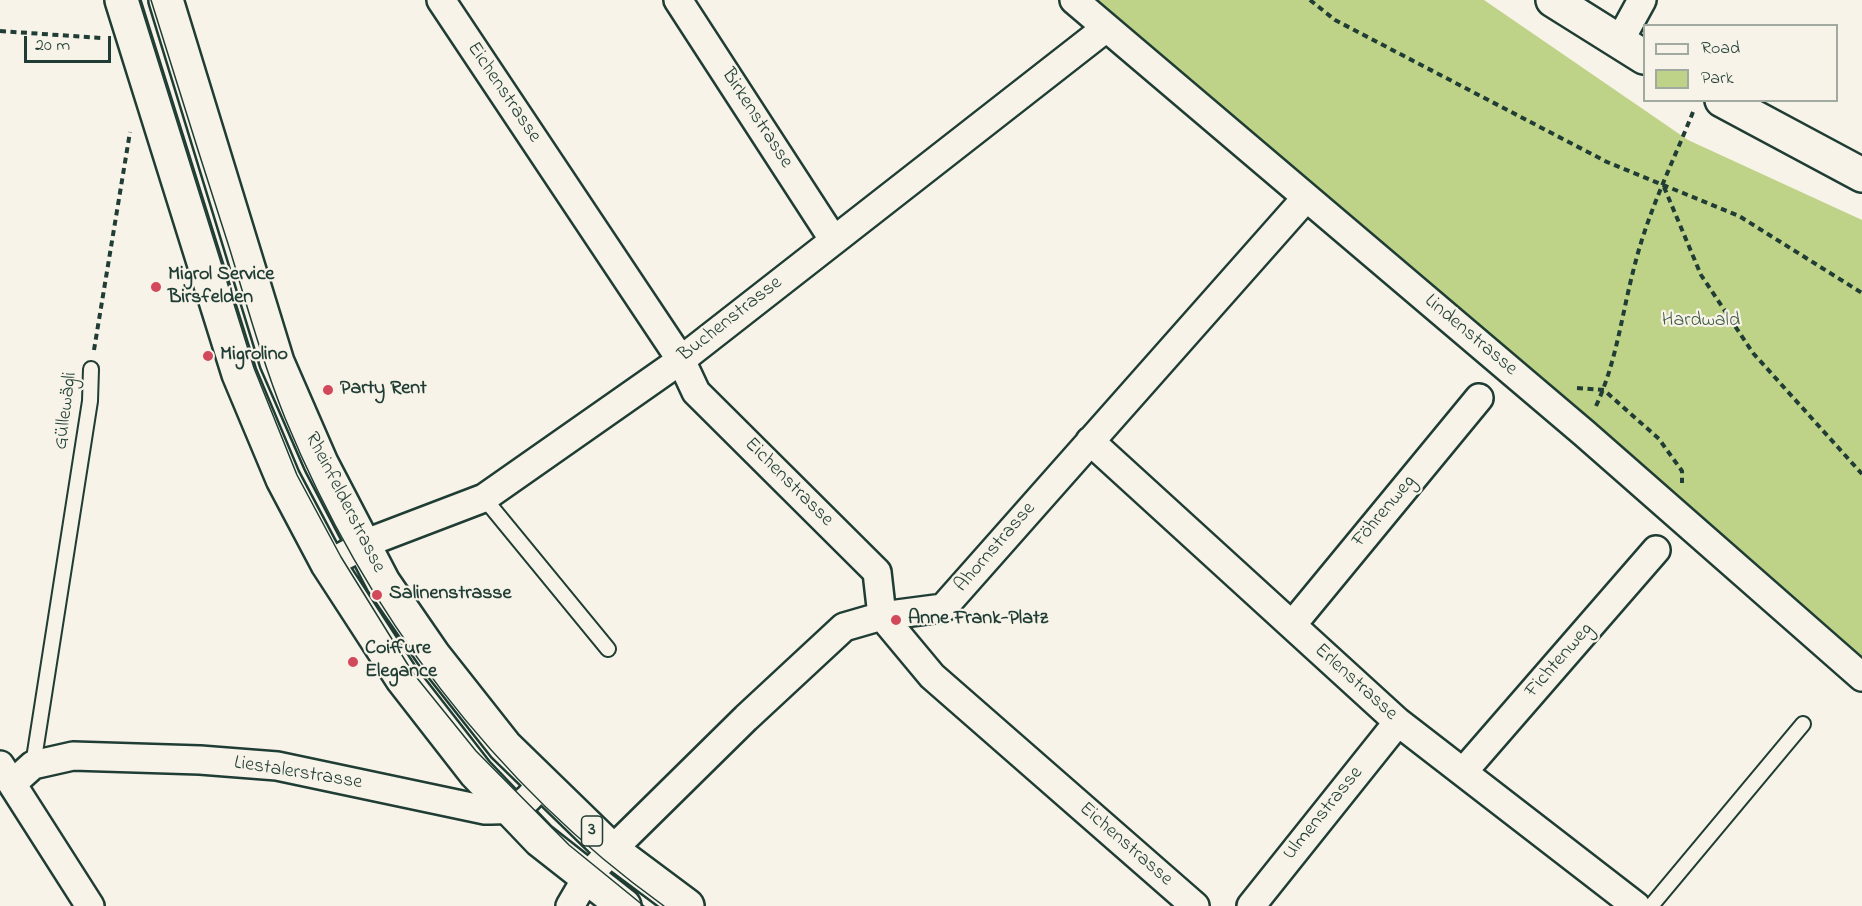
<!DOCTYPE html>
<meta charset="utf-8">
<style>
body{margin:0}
#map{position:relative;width:1862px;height:906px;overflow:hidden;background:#f7f3e8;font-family:"Indie Flower",sans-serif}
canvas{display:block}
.legend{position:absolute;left:1643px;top:24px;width:195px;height:78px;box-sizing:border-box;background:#f7f3e8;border:2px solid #a1aaa0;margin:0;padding:8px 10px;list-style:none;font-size:18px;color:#1f3d34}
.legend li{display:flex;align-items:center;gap:12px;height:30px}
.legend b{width:30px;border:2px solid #a1aaa0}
.scale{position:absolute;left:24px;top:36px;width:87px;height:27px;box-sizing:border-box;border:3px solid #1f3d34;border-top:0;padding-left:8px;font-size:18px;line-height:21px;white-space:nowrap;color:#1f3d34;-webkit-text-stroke:4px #f7f3e8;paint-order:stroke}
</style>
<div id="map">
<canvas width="1862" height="906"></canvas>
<ul class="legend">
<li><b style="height:8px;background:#f7f3e8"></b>Road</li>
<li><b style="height:16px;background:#bed288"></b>Park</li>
</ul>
<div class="scale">20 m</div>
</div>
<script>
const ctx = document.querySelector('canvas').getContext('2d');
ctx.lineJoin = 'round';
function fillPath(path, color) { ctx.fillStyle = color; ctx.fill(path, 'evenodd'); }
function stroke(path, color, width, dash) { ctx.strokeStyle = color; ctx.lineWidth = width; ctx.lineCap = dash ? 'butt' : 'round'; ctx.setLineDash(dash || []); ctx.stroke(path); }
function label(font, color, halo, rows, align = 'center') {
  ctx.font = font + ' "Indie Flower",sans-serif'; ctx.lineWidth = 4.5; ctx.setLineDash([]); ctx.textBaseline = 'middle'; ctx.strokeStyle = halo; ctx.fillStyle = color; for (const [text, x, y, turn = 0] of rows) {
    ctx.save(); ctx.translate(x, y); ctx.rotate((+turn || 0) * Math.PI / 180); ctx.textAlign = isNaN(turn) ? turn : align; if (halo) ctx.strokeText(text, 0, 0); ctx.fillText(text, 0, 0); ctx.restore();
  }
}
const green = new Path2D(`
 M1074,0H1484L1688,140L1862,220V677Z`);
const path = new Path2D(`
 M1310,0L1335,20L1607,162L1739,216L1862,293
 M0,31L101,38
 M1664,187L1701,275L1753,353L1862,474
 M94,350L130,132
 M1577,388L1604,390L1659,439L1682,471V483
 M1596,406C1617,361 1622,312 1635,264C1648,212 1673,162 1693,112`);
const lane = new Path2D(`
 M484,498L608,649
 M33,765L90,401L91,369
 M1651,906L1803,724`);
const street = new Path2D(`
 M441,0L681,360L696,392L877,572L882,616L932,676L1195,906
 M678,0L833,239
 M1074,0L1584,433L1862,677
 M1619,42L1642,0
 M1090,441L1398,722L1636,906
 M328,564L374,540L484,498L681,360L1106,28
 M1292,625L1479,398
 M0,765L90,906
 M1463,772L1656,550
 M13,783L33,765L73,756L200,760L277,766L485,810C513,811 524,808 541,783
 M570,906L587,877L612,850L746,718L844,627L882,616L943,608L1306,198
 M1251,906L1398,722`);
const secondary = new Path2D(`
 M1553,0L1644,57
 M1722,100L1862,175`);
const primary = new Path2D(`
 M122,0L239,374L283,479L328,564L402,678L476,773L540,840L624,906
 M166,0L277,362L321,463L383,582L434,656L505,746L612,850L687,906`);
const tram = new Path2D(`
 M139,0L254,368L297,475L341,557L413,673L476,751L569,845L644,906
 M151,0C177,83 203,167 230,250C247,306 263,363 285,418C364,611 494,784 664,906`);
const markers = [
 [156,287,6,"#d1495b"],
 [208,356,6,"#d1495b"],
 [328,390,6,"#d1495b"],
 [377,595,6,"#d1495b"],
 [896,620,6,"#d1495b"],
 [353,662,6,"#d1495b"]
];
const shields = [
 [592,831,21]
];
const shieldNames = [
 ["3",592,831]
];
const streetNames = [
 ["Eichenstrasse",503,93,56],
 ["Birkenstrasse",756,119,57],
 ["Buchenstrasse",731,320,-38],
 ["Lindenstrasse",1470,336,40],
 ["Güllewägli",67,411,-83],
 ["Eichenstrasse",788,483,45],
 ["Rheinfelderstrasse",344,503,63],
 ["Föhrenweg",1385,512,-50],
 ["Ahornstrasse",996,548,-49],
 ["Fichtenweg",1560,661,-49],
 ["Erlenstrasse",1355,683,42],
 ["Liestalerstrasse",298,774,9],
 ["Ulmenstrasse",1324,814,-51],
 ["Eichenstrasse",1125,845,41]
];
const poiNames = [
 ["Migrol Service",168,276],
 ["Birsfelden",168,299],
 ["Migrolino",220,356],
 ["Party Rent",340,390],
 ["Salinenstrasse",389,595],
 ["Anne Frank-Platz",908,620],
 ["Coiffure",365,650],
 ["Elegance",365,673]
];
const parkNames = [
 ["Hardwald",1701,322]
];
fillPath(green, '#bed288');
stroke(lane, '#1f3d34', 18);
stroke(street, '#1f3d34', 32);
stroke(secondary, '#1f3d34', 38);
stroke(primary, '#1f3d34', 38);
stroke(path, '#1f3d34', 4, [6, 4.5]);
stroke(lane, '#f7f3e8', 14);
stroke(street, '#f7f3e8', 27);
stroke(secondary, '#f7f3e8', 33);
stroke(primary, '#f7f3e8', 33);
stroke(tram, '#1f3d34', 1.5);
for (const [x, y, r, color] of markers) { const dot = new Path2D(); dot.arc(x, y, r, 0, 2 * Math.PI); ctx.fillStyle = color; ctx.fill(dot); stroke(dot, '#f7f3e8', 2); }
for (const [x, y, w] of shields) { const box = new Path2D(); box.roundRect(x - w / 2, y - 15, w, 30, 4.5); ctx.fillStyle = '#f7f3e8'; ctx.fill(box); stroke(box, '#1f3d34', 1.5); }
label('bold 18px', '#1f3d34', null, shieldNames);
label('20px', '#1f3d34', '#f7f3e8', streetNames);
label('bold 20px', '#1f3d34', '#f7f3e8', poiNames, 'left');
label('20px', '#3f5b45', '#f7f3e8', parkNames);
</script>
